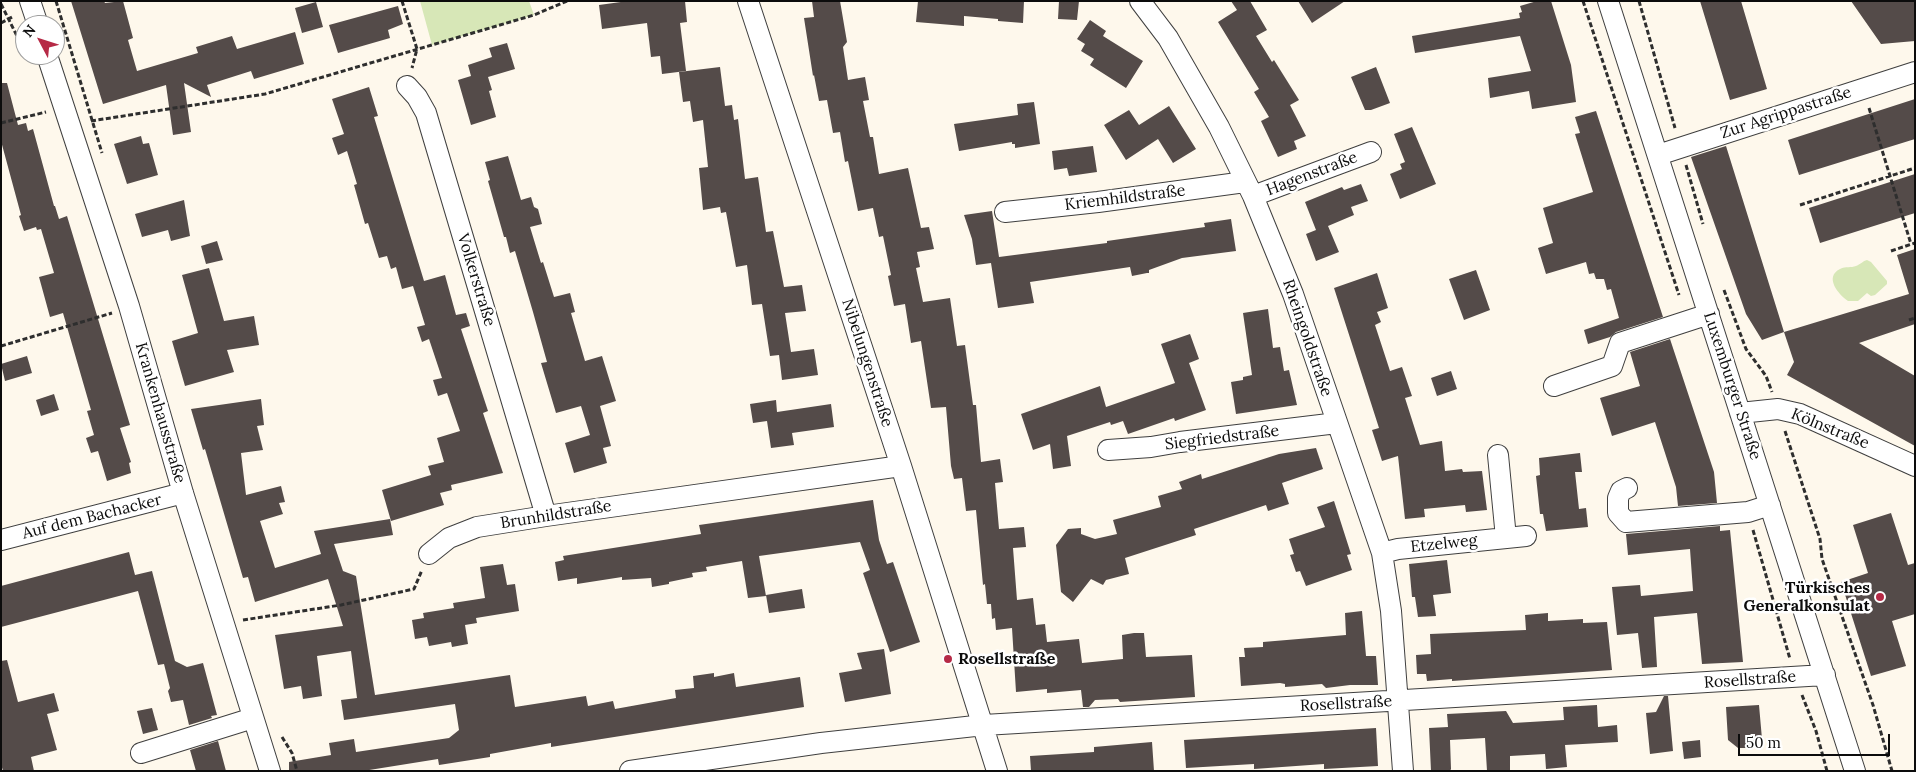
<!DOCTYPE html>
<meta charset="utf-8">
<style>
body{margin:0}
#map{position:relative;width:1916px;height:772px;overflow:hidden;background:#fef8ec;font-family:Lora,serif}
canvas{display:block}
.frame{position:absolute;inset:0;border:2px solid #0c0c0c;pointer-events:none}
.north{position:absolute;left:15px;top:15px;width:50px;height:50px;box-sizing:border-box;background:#fff;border:1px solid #9e9e9e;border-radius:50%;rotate:310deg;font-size:14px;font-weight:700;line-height:20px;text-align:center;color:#0c0c0c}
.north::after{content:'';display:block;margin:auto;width:18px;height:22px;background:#b62a46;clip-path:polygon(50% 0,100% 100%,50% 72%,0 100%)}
.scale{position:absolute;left:1738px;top:734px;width:152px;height:22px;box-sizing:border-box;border:2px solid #0c0c0c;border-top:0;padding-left:6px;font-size:15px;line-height:18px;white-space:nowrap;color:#0c0c0c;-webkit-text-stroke:4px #fff;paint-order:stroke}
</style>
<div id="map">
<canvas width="1916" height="772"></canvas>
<div class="frame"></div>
<div class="north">N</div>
<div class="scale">50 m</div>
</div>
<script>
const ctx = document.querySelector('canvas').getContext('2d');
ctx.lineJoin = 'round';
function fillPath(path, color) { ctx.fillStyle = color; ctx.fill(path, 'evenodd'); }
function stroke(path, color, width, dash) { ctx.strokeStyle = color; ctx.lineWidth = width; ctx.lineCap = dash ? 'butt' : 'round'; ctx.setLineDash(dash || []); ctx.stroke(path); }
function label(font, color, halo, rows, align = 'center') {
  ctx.font = font + ' Lora,serif'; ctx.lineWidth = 5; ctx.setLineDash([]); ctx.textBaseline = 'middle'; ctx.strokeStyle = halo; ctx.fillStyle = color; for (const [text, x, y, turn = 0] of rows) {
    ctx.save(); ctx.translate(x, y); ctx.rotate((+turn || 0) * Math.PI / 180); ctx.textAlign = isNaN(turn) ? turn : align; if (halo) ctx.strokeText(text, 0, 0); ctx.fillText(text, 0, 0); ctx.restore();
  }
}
const green = new Path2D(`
 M420,1H529L534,15L432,45Z
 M1867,260L1871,262L1887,281V284L1875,295L1871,296L1867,293L1858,301H1848C1838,294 1824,277 1840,269C1846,266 1851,268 1856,266C1861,264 1863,261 1867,260Z`);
const building = new Path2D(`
 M71,1H104L105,3L123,1L133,38L128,40L137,71L198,53L196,47L232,36L237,49L295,32L304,64L254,79L251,71L207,85L211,97L184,83L191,132L173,135L166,85L103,104Z
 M628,1H685L687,22L680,23L686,71L662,74L660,56L651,57L647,23L602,29L599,5Z
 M812,1H840L847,42L843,47L848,80L865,77L869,100L863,101L870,137H873L879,174L908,168L921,228L929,227L934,249L917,252L920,267L916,268L923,302L950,298L957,346L965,345L973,405H976L981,462L1000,459L1003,482L995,483L999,529L1024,527L1026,547L1013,548L1017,600L1033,598L1036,625L1045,624L1047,642L1079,639L1082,663L1123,659L1122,635L1134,633H1144L1146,657L1192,655L1195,697L1120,702L1118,699L1095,700L1089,707H1083L1081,690L1047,693V689L1016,692L1012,628L996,630L995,618L992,619L991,604H987L985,584L983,585L976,510L966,511L962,478L954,479L951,466L946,407L931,408L921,341L911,343L905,304L894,306L888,276L891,275L883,236L879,237L873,208L858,211L848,161L845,162L840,132L833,133L827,100L819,101L814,75L813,76L804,18L814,17Z
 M918,1H1024L1023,23L998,21V19L964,16V26L916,22Z
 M1059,1H1079L1077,20L1058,19Z
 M1231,1H1250L1267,30L1256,36L1272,62L1274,60L1299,100L1290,105L1306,136L1294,141L1297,149L1278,157L1261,121L1269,117L1254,92L1259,89L1218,22L1237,10Z
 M1298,1H1345L1312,23Z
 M1537,1H1551L1571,65L1576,102L1532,109L1529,91L1490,98L1488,78L1531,71L1520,36L1415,53L1412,36L1520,18L1519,13L1522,12L1520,6Z
 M1700,1H1741L1767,89L1730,100Z
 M1851,1H1915V41L1881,44Z
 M316,2L323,27L302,33L295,8Z
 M398,6L403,24L388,30L390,38L338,53L329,25Z
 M1090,20L1106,31L1103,36L1143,61L1126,88L1090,65L1094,59L1081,51L1085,44L1077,39Z
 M507,43L515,69L488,77L492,90L489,91L496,117L471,125L458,80L471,76L468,65L492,57L489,48Z
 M720,67L725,106L732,105L734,120L738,119L745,179L758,177L766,232L773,231L784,287L802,285L806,311L785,313L791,352L814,349L818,375L782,380L779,355L770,356L762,304L752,305L747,265L736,267L726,212L721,213L720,207L703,210L699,168L708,167L703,120L693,122L690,101L683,102L679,72Z
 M1376,67L1390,103L1371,110H1365L1351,77Z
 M1,83H7L18,125L26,123L28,131L33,129L54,206H55L59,219L67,216L130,425L120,428L131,462L129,463L131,473L107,481L98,451L91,453L86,438L94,435L87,411L91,410L63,313L50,317L39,277L54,273L41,229L37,230L36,227L24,231L19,216L21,215L1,141Z
 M369,87L378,116L374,117L424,281L445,275L456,315L466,313L470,326L461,329L488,411L483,413L503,473L451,485L452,490L440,493L444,505L391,521L382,490L431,475L428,466L444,462L437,438L460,431L447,393L438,396L433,380L442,378L429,339L422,342L417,327L425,325L413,286L402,289L396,267L391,269L387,256L379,258L368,223L365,224L354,185L357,184L347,151L338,155L332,138L344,134L332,99Z
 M1915,99V139L1799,175L1788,140Z
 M1034,102L1040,144L1015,148V144H1012V142L959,151L954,124L1018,115L1017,104Z
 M1169,106L1196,149L1173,163L1158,139L1126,160L1104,125L1129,110L1139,125Z
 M1596,111L1663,317L1616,332L1610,337L1588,344L1584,330L1619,318L1611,289L1607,290L1604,279H1596L1594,273L1589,274L1586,262L1546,274L1538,248L1553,243L1543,208L1593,192L1575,134L1580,133L1575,117Z
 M1412,127L1436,184L1400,199L1390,174L1402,169L1400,164L1405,162L1394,134Z
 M141,136L143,144L149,143L158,175L127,184L114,144Z
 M1093,146L1097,172L1069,176L1067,168L1054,170L1052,151Z
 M1726,146L1784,332L1762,340L1746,314L1691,157Z
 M508,156L521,200L531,197L534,207L538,209L542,224L530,227L541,263L543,262L554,297L570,293L575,312L571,313L585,361L602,356L616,401L600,406L611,446L603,448L607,463L574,473L565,443L590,435L581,406L556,413L541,363L547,362L533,312L515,251L510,253L506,237H504L488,181L490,180L485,162Z
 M1915,174V213L1820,243L1809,208Z
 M1361,184L1368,201L1351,207L1354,215L1328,226L1339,252L1316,261L1306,234L1316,230L1305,202L1342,187L1344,190Z
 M184,200L190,236L171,241L168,230L142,237L135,214Z
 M992,211L999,257L1107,243V241L1205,227L1204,223L1231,219L1236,251L1182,258L1149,270V273H1147L1132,276L1130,267L1030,282L1034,303L998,308L991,263L976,265L972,239L964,215Z
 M217,241L223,260L206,264L201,246Z
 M1915,249V324L1859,343L1915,376V446L1787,375L1794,362L1784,332L1909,294L1897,255Z
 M209,268L224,321L254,316L259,345L227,350L234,372L185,386L172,341L198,333L182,275Z
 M1476,270L1490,310L1464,320L1449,279Z
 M1377,273L1388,308L1377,312L1381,322L1375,325L1390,371L1402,367L1412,396L1405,398L1420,445L1442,441L1445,471L1462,469L1463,472L1482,471L1487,510L1466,512L1465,505L1424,509L1425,517L1405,519L1398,456L1382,461L1372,430L1379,428L1334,288Z
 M1268,309L1273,348L1280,347L1284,371L1289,370L1297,405L1236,414L1231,382L1243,380V377L1252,375L1243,313Z
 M1190,334L1199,359L1189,363L1206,410L1175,421L1174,418L1128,434L1123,421L1111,425L1110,422L1067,436L1071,466L1053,469L1050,444L1033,450L1021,414L1100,386L1106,407L1175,383L1161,344Z
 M1670,339L1714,472L1717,503L1678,506L1676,487L1655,422L1612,436L1600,398L1640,386L1630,352Z
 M27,356L32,373L5,381L1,364Z
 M1451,371L1457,389L1437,396L1431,378Z
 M54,394L59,410L41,416L36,400Z
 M261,399L264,425L257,426L263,450L241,453L246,495L281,486L285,502L279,503L283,514L260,521L275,568L321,554L314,531L390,519L393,535L334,544L343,571L356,576L375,695L510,675L515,707L586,696L588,706L613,701L615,709L676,698L675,690L694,688L693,676L714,673V677L734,673L736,687L800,677L804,707L551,747V743L490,754V757L439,765L438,759L363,771H289V762L331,755L329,743L354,739L356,752L449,738L459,730L455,704L344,720L341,700L357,698L351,651L317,656L322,696L303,699L301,686L284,689L275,635L343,626L328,579L255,602L248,577L243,578L205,449L203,450L191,409Z
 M776,400L777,412L831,404L834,427L792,433L794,445L771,448L767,421L753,423L750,404Z
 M1316,448L1323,469L1282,483L1289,504L1268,511L1266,505L1194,529L1196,535L1125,558L1129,574L1106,580L1103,585L1091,579L1073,602L1061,592L1056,545L1068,529L1081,528V534L1095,539L1117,534L1113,520L1161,507L1158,496L1182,489L1179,482L1201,474L1202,479L1279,454Z
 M1580,453L1582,472H1575L1579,509L1586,508L1588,527L1546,531L1543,514H1540L1536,476L1540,475L1539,458Z
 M873,500L879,540L887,564L893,562L920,642L890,652L863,573L870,570L860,542L759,556L766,596L748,598L742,561L706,567L707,571L692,573L693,577L669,582V584L652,587L651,578L622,580V577L577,584V578L558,581L555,562L564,560L563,556L701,534L699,525Z
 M1334,501L1351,554L1347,555L1352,570L1306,586L1300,571L1296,572L1290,555L1294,554L1289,539L1325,527L1317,507Z
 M1891,513L1908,565L1915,563V614L1892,621L1906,666L1871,676L1841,582L1868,573L1853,525Z
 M1720,526V531L1730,530L1743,662L1702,664L1697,613L1654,617L1657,667L1642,668L1638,633L1617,635L1612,587L1640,585L1641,596L1693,591L1690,549L1628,555L1626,534Z
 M129,552L135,575L152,571L175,661L187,667L203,663L217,715L211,716L212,718L189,725L183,700L171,702L168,691L170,688L164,664L158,665L138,591L1,627V586Z
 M1447,560L1451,593L1433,595L1436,616L1418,617L1415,597H1412L1409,564Z
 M503,564L507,585L515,584L519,611L476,618L477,623L465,625L468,644L452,647L451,642L429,646L427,637L415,639L412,620L424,618L423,613L454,608L453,603L485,598L480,567Z
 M802,589L805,608L769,613L766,595Z
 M1362,611L1366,656H1376L1378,685H1350L1326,688L1322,684L1285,687V684L1280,683L1241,686L1239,657H1245L1244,648L1263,647V642L1346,635L1345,613Z
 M1548,613V621L1583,619V623L1607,622L1612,670L1452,681V679L1427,681L1426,674H1417L1416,655L1431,654L1430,634L1526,630L1525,615Z
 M884,649L891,694L845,702L839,673L862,669L857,653Z
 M7,660L18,702L54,693L59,711L47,714L57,750L31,757L34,771H3L1,764V661Z
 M1664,696H1668L1673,751L1650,754L1646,713L1656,712Z
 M1597,705L1598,727L1617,725L1618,742L1565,745L1567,767L1546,769L1545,754L1510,756V771H1487L1485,738L1450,740L1451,769L1450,771H1431L1429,728L1448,727L1447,714L1506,711L1513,723L1564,720L1563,707Z
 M1759,705L1762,739H1757L1748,748H1738L1728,740L1726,707Z
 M152,708L158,730L143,734L137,711Z
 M1376,728L1378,766L1324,769V764L1254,769V764L1186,768L1184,740Z
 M1700,740L1701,757L1684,759L1682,742Z
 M218,741L226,771H196L190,750Z
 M1152,742L1154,771H1031L1030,756L1094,752V747Z`);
const path = new Path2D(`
 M56,1L102,153
 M402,1L417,49L412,68
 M1583,1L1679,295
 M1639,1L1675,128
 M1,4L25,52
 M1,23L14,16
 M1869,108L1911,244
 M91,121L265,94L534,15L567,1
 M1,123L46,112
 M1686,165L1703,224
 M1800,205L1915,168
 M1891,251L1915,243
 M1724,290L1746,349L1766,376L1772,392
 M1909,320L1915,318
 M1,346L112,313
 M1785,431L1820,539L1822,559L1873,705L1892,771
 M1753,530L1790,659
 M243,620L341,605L414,589L422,570
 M1802,695L1816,731L1827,771
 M282,737L292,753L297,771`);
const minor = new Path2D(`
 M30,1L38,25
 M748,1L901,466L997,771
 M1140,1L1168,38L1219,127L1253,196L1293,294L1382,553L1391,611L1403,771
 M1608,1L1855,771
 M47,55L129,306L183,493L270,771
 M407,86L417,97L426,113L546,516
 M1658,155L1915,72
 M1253,196L1371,152
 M1005,212L1098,202L1245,182
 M1554,386L1612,366L1620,343L1709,314
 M1740,413L1778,409L1800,414L1915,466
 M1108,450L1151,447L1180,442L1337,423
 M1498,455L1506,538
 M1627,488L1621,491L1618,498V513L1626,522L1748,512L1770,505
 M1,540L183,493
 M1382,553L1398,549L1526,536
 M429,554L449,538L477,527L546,516L901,466
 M141,753L253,718
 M630,771L821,743L984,725L1825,675`);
const markers = [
 [1880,597,5,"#b62a46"],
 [948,659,5,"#b62a46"]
];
const streetNames = [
 ["Zur Agrippastraße",1786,113,-18],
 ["Hagenstraße",1312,174,-21],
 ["Kriemhildstraße",1125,198,-7],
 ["Volkerstraße",476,280,73],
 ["Rheingoldstraße",1307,338,71],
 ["Nibelungenstraße",867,363,72],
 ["Luxemburger Straße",1732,386,72],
 ["Krankenhausstraße",160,413,74],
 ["Kölnstraße",1830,429,22],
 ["Siegfriedstraße",1222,438,-7],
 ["Brunhildstraße",556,515,-9],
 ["Auf dem Bachacker",92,517,-14],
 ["Etzelweg",1444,544,-6],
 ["Rosellstraße",1750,680,-4],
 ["Rosellstraße",1346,704,-3]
];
const poiNames = [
 ["Türkisches",1870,588],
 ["Generalkonsulat",1870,606],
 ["Rosellstraße",958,659,"left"]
];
fillPath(green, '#d7e7b7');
fillPath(building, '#544b49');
stroke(minor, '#3f3f3f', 22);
stroke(path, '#2e2e2e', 3, [5, 2.5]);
stroke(minor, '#fff', 20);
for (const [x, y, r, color] of markers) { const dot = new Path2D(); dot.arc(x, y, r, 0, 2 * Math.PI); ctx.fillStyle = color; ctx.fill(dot); stroke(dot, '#fff', 2); }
label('16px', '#0c0c0c', '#fff', streetNames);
label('bold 16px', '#0c0c0c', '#fff', poiNames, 'right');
</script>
